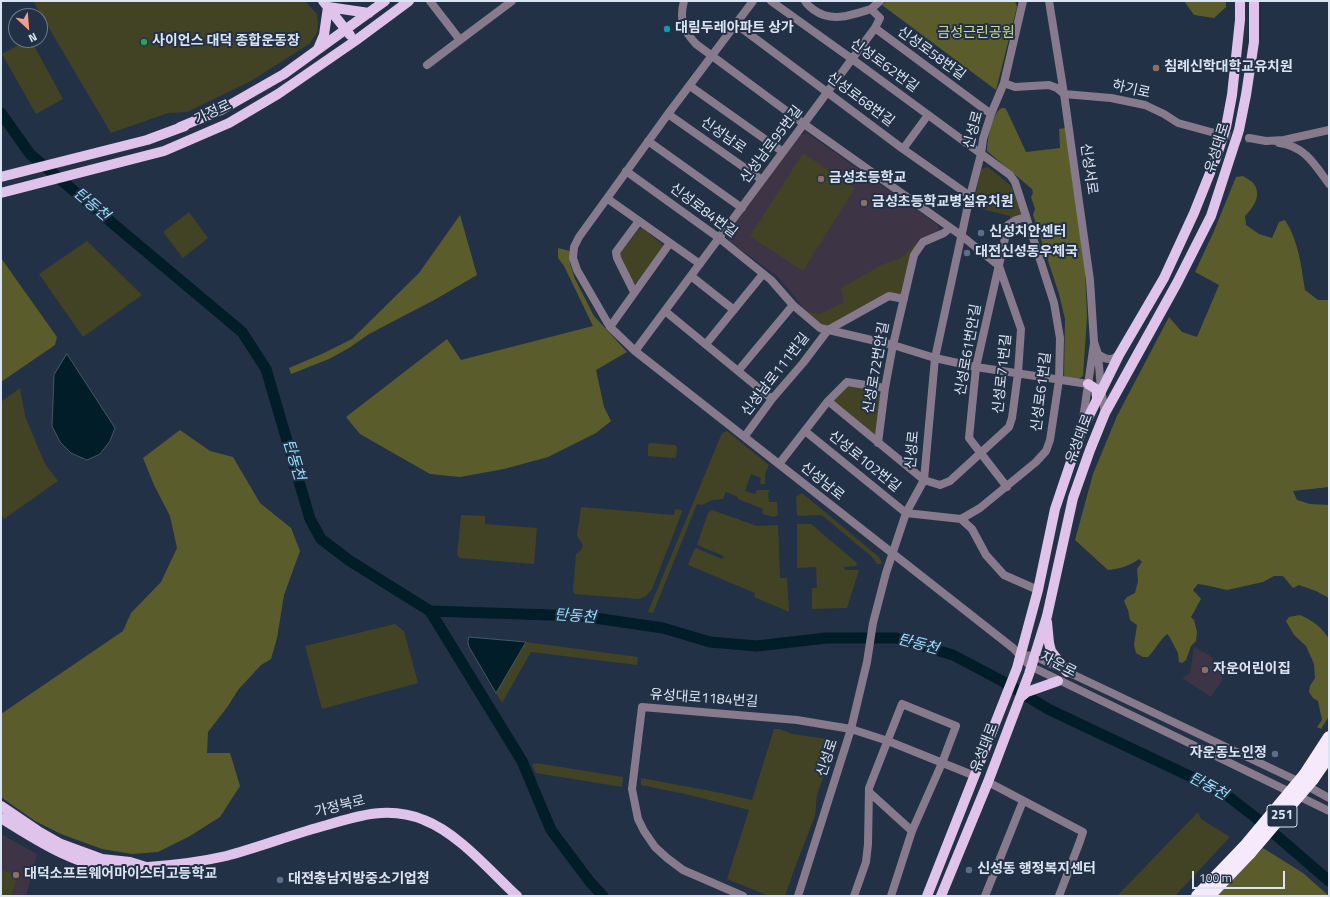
<!DOCTYPE html>
<meta charset="utf-8">
<style>
body{margin:0}
#map{position:relative;width:1330px;height:897px;overflow:hidden;background:#233147;font-family:"Titillium Web",sans-serif}
canvas{display:block}
.frame{position:absolute;inset:0;border:2px solid #dbe4f2;pointer-events:none}
.north{position:absolute;left:8px;top:8px;width:40px;height:40px;box-sizing:border-box;background:#233147;border:1px solid #6d798b;border-radius:50%;rotate:154deg;font-size:11px;font-weight:700;line-height:16px;text-align:center;color:#dbe4f2}
.north::after{content:'';display:block;margin:auto;width:14px;height:18px;background:#f59d8d;clip-path:polygon(50% 0,100% 100%,50% 72%,0 100%)}
.scale{position:absolute;left:1192px;top:871px;width:93px;height:18px;box-sizing:border-box;border:2px solid #dbe4f2;border-top:0;padding-left:5px;font-size:12px;line-height:14px;white-space:nowrap;color:#dbe4f2;-webkit-text-stroke:3px #233147;paint-order:stroke}
</style>
<div id="map">
<canvas width="1330" height="897"></canvas>
<div class="frame"></div>
<div class="north">N</div>
<div class="scale">100 m</div>
</div>
<script>
const ctx = document.querySelector('canvas').getContext('2d');
ctx.lineJoin = 'round';
function fillPath(path, color) { ctx.fillStyle = color; ctx.fill(path, 'evenodd'); }
function stroke(path, color, width, dash) { ctx.strokeStyle = color; ctx.lineWidth = width; ctx.lineCap = dash ? 'butt' : 'round'; ctx.setLineDash(dash || []); ctx.stroke(path); }
function label(font, color, halo, rows, align = 'center') {
  ctx.font = font + ' "Titillium Web","Noto Sans KR",sans-serif'; ctx.lineWidth = 4; ctx.setLineDash([]); ctx.textBaseline = 'middle'; ctx.strokeStyle = halo; ctx.fillStyle = color; for (const [text, x, y, turn = 0] of rows) {
    ctx.save(); ctx.translate(x, y); ctx.rotate((+turn || 0) * Math.PI / 180); ctx.textAlign = isNaN(turn) ? turn : align; if (halo) ctx.strokeText(text, 0, 0); ctx.fillText(text, 0, 0); ctx.restore();
  }
}
const education = new Path2D(`
 M807,133L937,224L939,230L934,234L919,240L902,258L883,264L844,302L819,314L806,311L778,277L729,241L727,235L800,135Z
 M1194,647L1211,656L1223,679L1211,697L1182,678L1190,673Z
 M1,834L37,854L26,896H1Z`);
const green = new Path2D(`
 M33,1H305L317,14L318,24L317,33L309,44L251,81L187,112L168,113L111,133Z
 M28,40H31L63,99L36,114L2,54Z
 M803,153L855,188L803,271L750,236Z
 M988,167L1010,185L1013,190L1022,216L1011,220L1010,216L973,207L981,169Z
 M189,212L208,238L183,258L163,232Z
 M642,228L662,244L663,247L637,282L635,283L629,277L619,255L639,229Z
 M934,234L921,242L903,294L828,327L824,326L806,311L819,314L844,302L841,288L883,264L901,258L919,240Z
 M87,241L142,295L83,337L39,274Z
 M848,385L877,390L881,395L877,433L874,435L834,404V399Z
 M20,388L25,416L45,464L58,481L4,519L1,514V402Z
 M727,431L769,465L765,474V484H761L760,482L761,478L751,474L745,491L755,494L757,490H770L768,493L769,502H777L778,515L774,517L762,514L763,509L738,499V497L726,492L723,499L712,500L702,505L697,504L653,613L648,612L722,433Z
 M650,443L675,445L677,447L676,457L674,458L648,456V445Z
 M802,493L879,557L882,563L881,564H877L872,557L823,516L820,515L799,516L797,515L796,497Z
 M581,507L674,515L675,509L681,510L682,512L652,589L646,596L639,599L575,594L573,591L576,554L581,550L583,545L577,536Z
 M712,510L757,526L778,525L780,578H787L789,612L754,597L755,593L688,565L694,550L696,548L722,559L724,556L697,545L708,513Z
 M461,515L485,516V524L537,528L534,564L460,558L457,555Z
 M797,524H811L857,563L856,566L844,567L845,570H859L847,608L812,609V588H817L816,567L797,568Z
 M395,624L404,631L418,683L322,709L305,646Z
 M526,642L638,657L637,665L531,652L502,703L496,693Z
 M774,729H780L792,734L827,739L830,740L834,747L817,795L815,816L797,862L785,896H769L727,879L749,810L685,794L641,785V778L721,793L752,800Z
 M536,763L623,777L622,787L536,773L532,765Z
 M1198,812L1201,819L1230,837L1175,896H1117Z
 M1,870L18,875L11,896H1Z`);
const forest = new Path2D(`
 M886,1H1015L1017,7L996,90L882,5Z
 M1184,1H1226V7L1214,18L1194,15Z
 M1002,108H1005L1007,111L1026,152L1060,148L1059,129L1065,128L1085,269L1087,317L1083,376L1077,380L1067,379L1064,376L1065,319L1059,294L1033,215L1035,209L1031,197L1033,193L1032,189L987,151C987,141 992,112 1002,108Z
 M1243,176C1246,178 1252,181 1254,184C1262,196 1253,208 1245,216L1246,225L1259,234L1272,238L1279,222L1285,220C1299,242 1301,266 1305,290L1318,300H1329V487L1293,491L1297,500L1310,504L1329,505V598L1316,591L1299,585L1293,588L1283,576H1274L1263,582L1227,590L1205,585L1198,584L1193,590L1201,599L1191,617L1194,620L1197,632L1196,641L1191,646L1186,660L1182,663L1179,662L1178,653L1169,636L1167,634C1159,641 1155,650 1148,657H1143L1136,653L1134,645L1137,625L1130,620L1128,610L1124,601L1127,597L1135,593L1138,581L1137,569L1142,562L1139,559C1129,566 1120,569 1108,570L1075,540L1093,474L1117,416L1169,317L1182,332L1197,337L1219,285L1195,272L1214,231L1236,177Z
 M460,215L477,275L436,299L369,334L349,348L329,359L291,374L289,368L324,353L352,339L419,273Z
 M558,248L570,251V264L575,279L594,316L627,352L596,370L604,407L611,421L596,433L548,457L504,469L460,477L430,474L360,434L346,417L447,339L461,360L593,326L564,266L558,258Z
 M1,258L57,337L55,345L1,382Z
 M180,430L210,451L233,457L260,503L291,528L300,551L284,595L277,638L271,659L261,665L238,690L228,706L208,732L207,753H230L240,786L220,817L190,836L158,852L132,854L102,849L61,834L35,821L1,797V714L123,631L131,613L161,582L177,548L170,516L154,485L143,458Z
 M1300,615C1312,620 1322,627 1329,639V716L1321,729L1317,727L1322,720L1318,701L1313,698L1309,692L1310,686L1315,678L1314,664L1306,646L1294,635L1286,621L1289,617Z
 M1263,848L1303,873L1329,896H1217Z`);
const water = new Path2D(`
 M67,354L115,428L110,441L100,454L87,460L71,453L60,442L52,426L54,375Z
 M469,637L526,642L496,693L469,647L468,642Z`);
const river = new Path2D(`
 M1,113L30,154L242,332L266,369L310,519L321,539L350,561L430,611L581,616L663,628L710,642L757,646L826,638H896L953,655L1002,681L1048,709L1200,781L1225,794L1255,817L1329,881
 M430,611L522,761L551,830L590,882L603,896`);
const minorTunnel = new Path2D(`
 M1211,132L1247,139L1249,138`);
const minor = new Path2D(`
 M430,1L460,40L512,1
 M684,1C679,20 683,30 696,44L804,124L962,236L999,266L1021,329L1018,373L1012,418L1009,427L950,481L940,485L924,480L828,401
 M753,1L668,114L579,237L574,247L573,258L577,270L610,327L635,351L1013,648L1030,666L1329,811
 M771,1L852,59L1010,175L1015,182L1054,303L1060,338L1059,380L1050,440L1046,451L1036,462L980,508L961,519L906,513L805,431
 M805,1C807,5 810,7 814,10C832,23 852,15 871,9L880,18L875,28L991,114
 M1049,1L1064,94L1080,209L1090,280L1094,342L1098,354L1101,389L1105,413
 M871,9L880,1
 M736,24L903,149L970,196
 M427,65L460,40
 M1004,83L1015,87L1049,85L1057,88L1064,94L1111,98L1145,105L1164,114L1178,123L1211,132
 M690,86L783,152
 M668,114L762,180
 M1249,138L1266,141L1284,140L1329,130
 M648,141L742,208
 M1279,143C1305,146 1315,165 1329,184
 M903,149L928,115
 M626,171L719,238L771,280L793,305L820,328L893,345L935,358L976,367L1088,384
 M608,199L700,264
 M691,276L734,310
 M634,292L617,258L616,252L639,221
 M665,311L772,399
 M610,327L670,243
 M706,344L763,274
 M635,351L875,28
 M1098,354C1106,360 1110,361 1119,355
 M738,371L793,305
 M1082,426L1094,343
 M745,436L772,399L803,363L828,330L889,296L904,299
 M878,443L885,388L893,345L914,255L923,242L944,233L950,228
 M779,464L828,401L847,382L885,388
 M1007,487L969,438L976,367L1008,225L1016,220L1026,217
 M961,519L972,529L986,555L1004,575L1038,590
 M1021,655L1034,656L1300,782L1329,798
 M988,782L1083,832L1080,841L1059,896
 M869,792L912,831
 M743,896L683,870L667,858L655,847L644,831L638,819L632,789L642,707L797,720L851,729L888,741L975,776
 M798,896L851,729L867,662L873,623L886,573L906,513L924,480L935,358L970,196L981,154L983,139L991,114L1004,83L1023,1
 M854,896L866,862L868,844L869,788L902,704L956,726L942,763L912,831L891,896
 M985,896L1023,801`);
const major = new Path2D(`
 M323,1L350,35
 M328,7L369,13
 M318,49L324,35L328,7
 M1,177L147,140L185,126L180,127L221,110L284,74L385,1
 M1,193L164,151L229,123L278,94L355,41L409,1
 M1088,384L1096,389L1097,397
 M1047,622L1049,643L1051,651L1067,672
 M1021,697L1027,692L1058,681
 M1,806L38,831L61,844L102,859L130,862L146,867
 M1,818C39,842 81,869 127,871C134,872 141,868 148,867C174,865 200,862 226,856C260,847 293,834 327,825C360,815 390,806 424,820C458,833 490,871 517,896
 M927,896L1017,668L1038,590L1055,509L1081,432L1119,355L1164,278L1194,213L1216,158L1226,127L1232,95L1240,20V1
 M941,896L988,782L1029,674L1047,616L1073,498L1090,450L1105,413L1177,283L1211,216L1239,130L1246,95L1254,42V1`);
const highway = new Path2D(`
 M1305,774L1329,737
 M1313,779L1329,756
 M1197,896L1244,847
 M1209,896L1250,853`);
const highwayBridge = new Path2D(`
 M1244,847L1305,774
 M1250,853L1313,779`);
const markers = [
 [667,29,4,"#0f9aa8"],
 [144,42,4,"#2e9e5b"],
 [1156,68,4,"#8d6e63"],
 [821,179,4,"#8d6e63"],
 [864,203,4,"#8d6e63"],
 [981,233,4,"#5c6f8a"],
 [967,253,4,"#5c6f8a"],
 [1205,670,4,"#8d6e63"],
 [1275,754,4,"#5c6f8a"],
 [969,870,4,"#5c6f8a"],
 [16,875,4,"#8d6e63"],
 [280,880,4,"#5c6f8a"]
];
const shields = [
 [1282,816,30]
];
const shieldNames = [
 ["251",1282,816]
];
const poiNames = [
 ["대림두레아파트 상가",675,29],
 ["사이언스 대덕 종합운동장",152,42],
 ["침례신학대학교유치원",1164,68],
 ["금성초등학교",829,179],
 ["금성초등학교병설유치원",872,203],
 ["신성치안센터",989,233],
 ["대전신성동우체국",975,253],
 ["자운어린이집",1213,670],
 ["자운동노인정",1267,754,"right"],
 ["신성동 행정복지센터",977,870],
 ["대덕소프트웨어마이스터고등학교",24,875],
 ["대전충남지방중소기업청",288,880]
];
const parkNames = [
 ["금성근린공원",976,34]
];
const streetNames = [
 ["신성로58번길",931,54,36],
 ["신성로62번길",884,66,36],
 ["하기로",1131,90,13],
 ["신성로68번길",860,100,37],
 ["가정로",213,113,-25],
 ["신성로",974,130,-75],
 ["신성남로",723,136,35],
 ["신성남로95번길",772,145,-53],
 ["유성대로",1218,148,-73],
 ["신성서로",1088,169,82],
 ["신성로84번길",703,211,37],
 ["신성로61번안길",969,350,-80],
 ["신성로72번안길",877,368,-80],
 ["신성로71번길",1003,374,-84],
 ["신성남로111번길",776,375,-52],
 ["신성로61번길",1042,392,-83],
 ["유성대로",1080,439,-69],
 ["신성로",913,450,-85],
 ["신성로102번길",864,462,39],
 ["신성남로",822,482,39],
 ["자운로",1058,665,27],
 ["유성대로1184번길",704,699,4],
 ["유성대로",985,748,-69],
 ["신성로",828,758,-72],
 ["가정북로",340,807,-14]
];
const waterNames = [
 ["탄동천",91,205,40],
 ["탄동천",293,460,73],
 ["탄동천",575,617,4],
 ["탄동천",918,645,15],
 ["탄동천",1208,787,28]
];
fillPath(education, '#3d3445');
fillPath(green, '#414324');
fillPath(forest, '#5a5d2b');
fillPath(water, '#001d28');
stroke(water, '#425965', 1);
stroke(river, '#001d28', 11);
stroke(minorTunnel, '#3f4c61', 8, [8, 4]);
stroke(minor, '#887a8d', 8);
stroke(major, '#dfc3eb', 10);
stroke(highway, '#f6e9fc', 12);
stroke(highwayBridge, '#f6e9fc', 12);
for (const [x, y, r, color] of markers) { const dot = new Path2D(); dot.arc(x, y, r, 0, 2 * Math.PI); ctx.fillStyle = color; ctx.fill(dot); stroke(dot, '#233147', 1.5); }
for (const [x, y, w] of shields) { const box = new Path2D(); box.roundRect(x - w / 2, y - 11, w, 22, 3); ctx.fillStyle = '#233147'; ctx.fill(box); stroke(box, '#dbe4f2', 1); }
label('bold 13px', '#dbe4f2', null, shieldNames);
label('bold 14px', '#dbe4f2', '#233147', poiNames, 'left');
label('14px', '#d1d788', '#233147', parkNames);
label('14px', '#dbe4f2', '#233147', streetNames);
label('italic 15px', '#98dffd', '#233147', waterNames);
</script>
